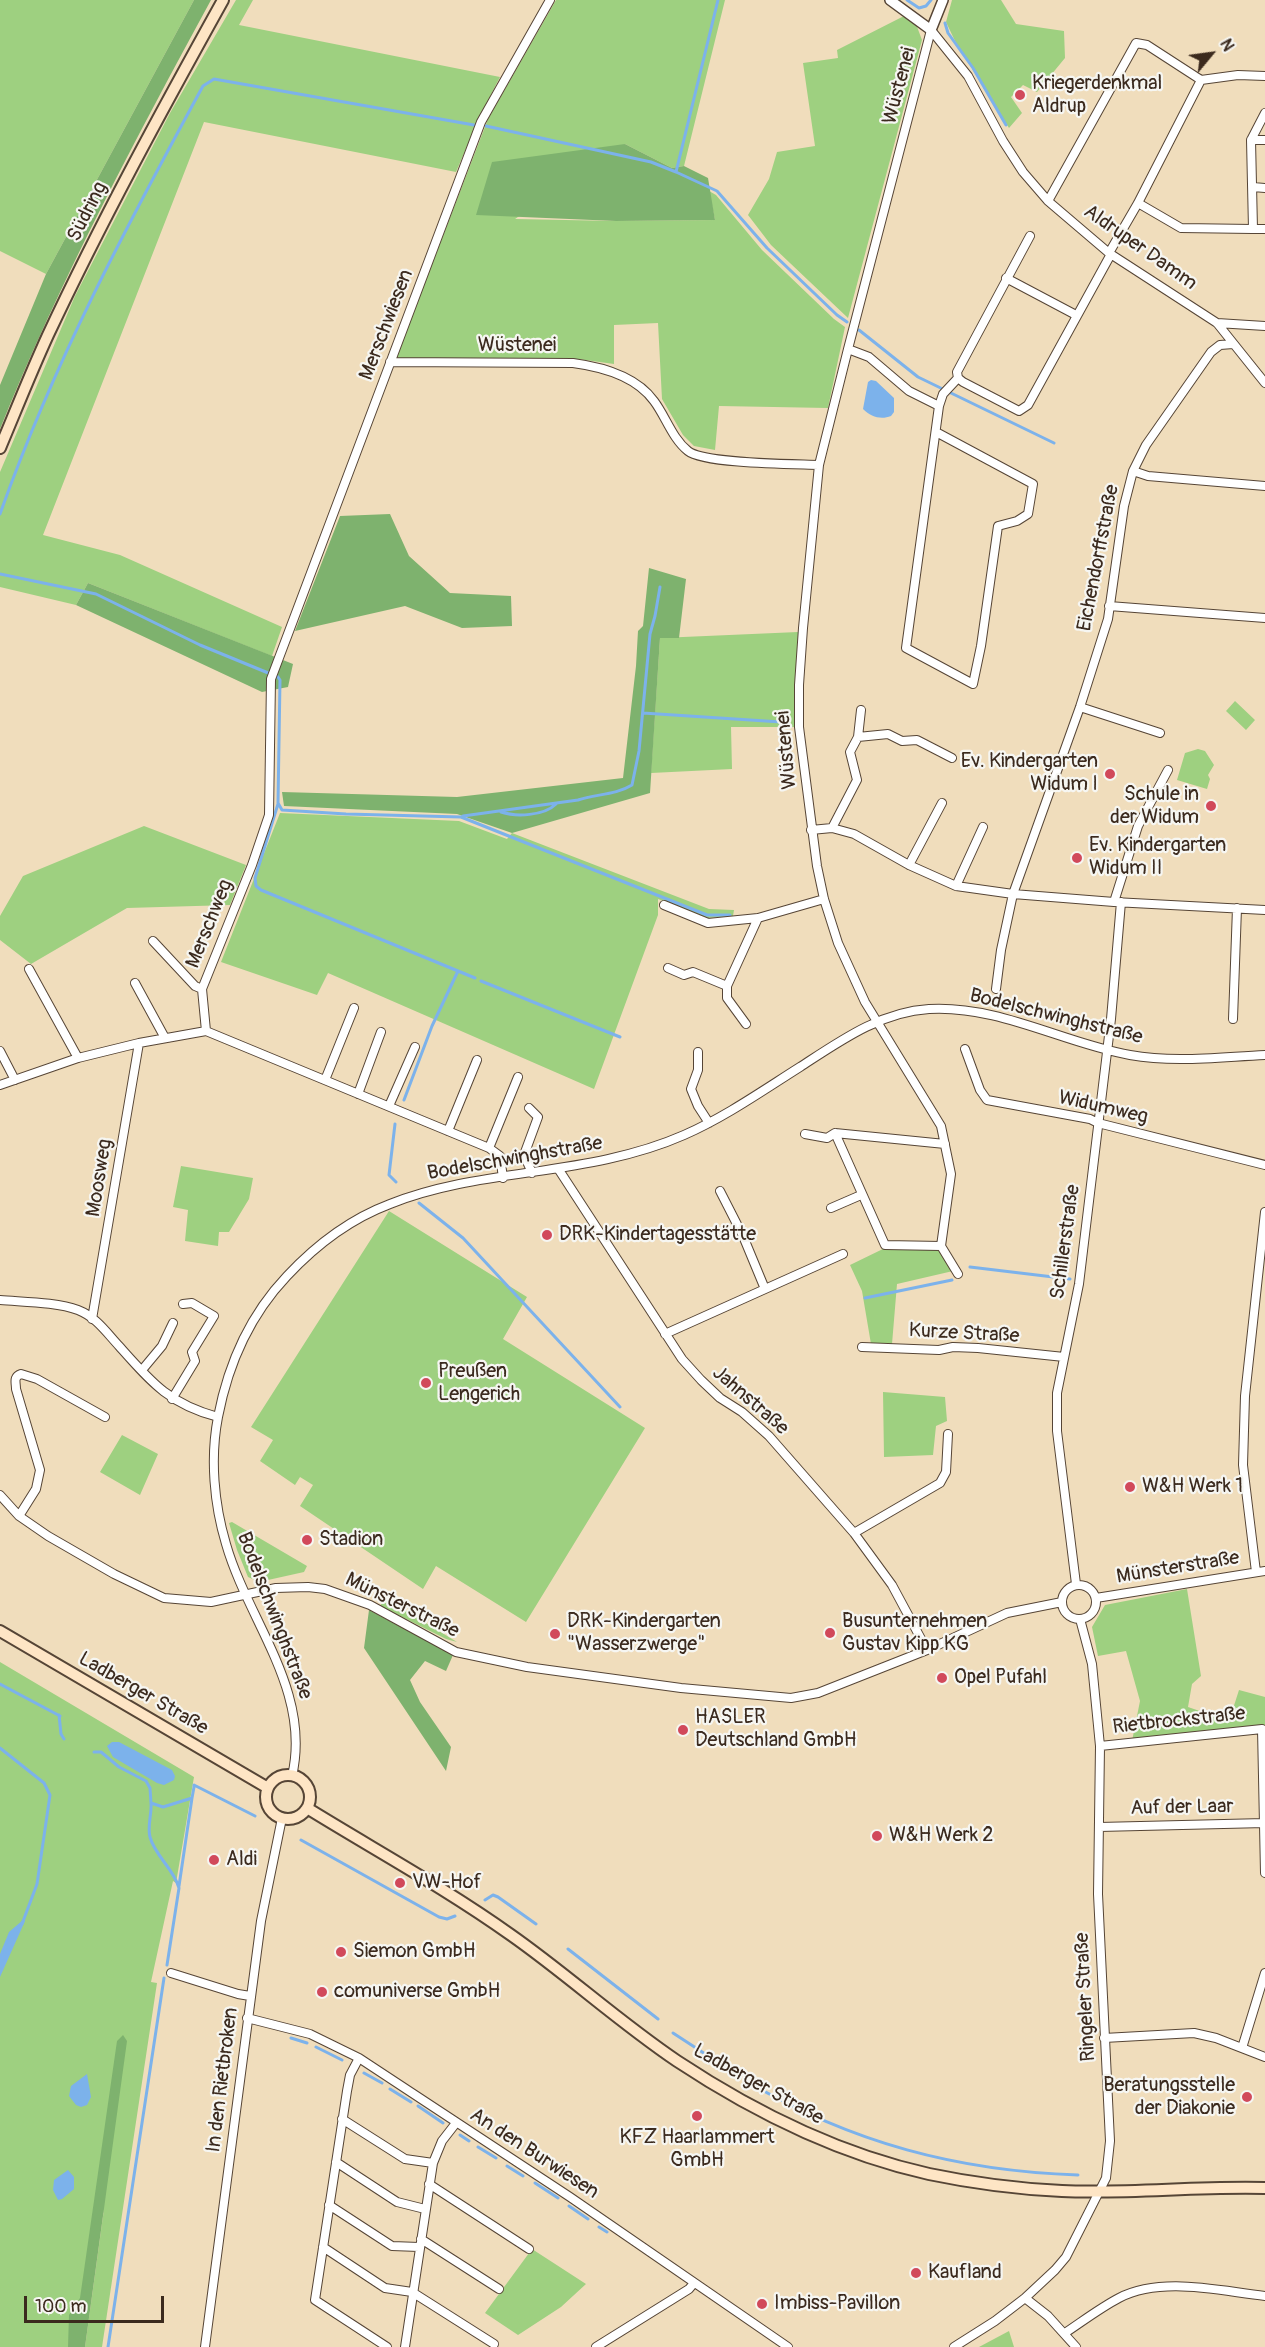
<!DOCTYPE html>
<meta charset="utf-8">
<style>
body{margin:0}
#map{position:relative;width:1265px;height:2347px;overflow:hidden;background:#f0ddbc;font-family:Pangolin,sans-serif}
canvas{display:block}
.north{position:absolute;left:1181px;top:24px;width:60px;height:60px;-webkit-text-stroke:4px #f6f6f2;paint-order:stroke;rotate:61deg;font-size:16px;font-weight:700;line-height:24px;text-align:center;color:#3b2a1e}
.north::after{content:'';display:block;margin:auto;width:21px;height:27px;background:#3b2a1e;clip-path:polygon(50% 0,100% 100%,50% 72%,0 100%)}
.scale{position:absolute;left:24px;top:2296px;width:140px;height:27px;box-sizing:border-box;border:3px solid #3b2a1e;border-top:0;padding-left:8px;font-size:18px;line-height:21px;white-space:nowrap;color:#3b2a1e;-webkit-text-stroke:4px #f6f6f2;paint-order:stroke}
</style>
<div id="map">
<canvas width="1265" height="2347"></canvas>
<div class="north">N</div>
<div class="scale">100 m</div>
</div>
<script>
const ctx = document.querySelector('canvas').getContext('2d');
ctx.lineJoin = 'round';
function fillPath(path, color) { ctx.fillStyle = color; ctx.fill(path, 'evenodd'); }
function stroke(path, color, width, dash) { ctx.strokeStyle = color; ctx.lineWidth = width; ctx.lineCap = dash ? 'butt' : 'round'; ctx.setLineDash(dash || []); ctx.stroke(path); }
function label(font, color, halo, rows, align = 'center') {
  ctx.font = font + ' Pangolin,sans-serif'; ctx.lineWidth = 4.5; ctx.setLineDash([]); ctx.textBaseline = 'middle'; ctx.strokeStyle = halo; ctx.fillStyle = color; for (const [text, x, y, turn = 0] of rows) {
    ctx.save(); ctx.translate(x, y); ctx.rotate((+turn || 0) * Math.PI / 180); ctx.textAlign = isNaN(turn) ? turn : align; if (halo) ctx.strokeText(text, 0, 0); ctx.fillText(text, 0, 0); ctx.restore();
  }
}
const green = new Path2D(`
 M0,0H194L46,274L0,251Z
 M236,0H253L239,25L500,77L480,116L456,172L204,122L43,535L120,555L282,627L272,656L88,583L76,605L0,587V472L75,296L170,113Z
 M556,0H725L684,166L672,168L625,144L515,219L616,221L715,220L709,191L716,195L762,250L834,319L845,327L828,408L719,406L715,450L694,446L683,435L662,399L658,323L614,325V364L578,359L396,358L488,119Z
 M952,0H1001L1016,24L1064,31L1065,58L1037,92L1023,85L1011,97L1022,113L1009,128L955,41L946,22Z
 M904,16L916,24L922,40L848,318L771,245L748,215L769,179L777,152L815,146L803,63L838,58L837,50Z
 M798,632L795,727H731L732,769L651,773L660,638Z
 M1235,701L1255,720L1246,730L1226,711Z
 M1198,749L1205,751L1214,765L1208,775L1210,779L1207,789L1177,780L1185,753Z
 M280,813L459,821L507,839L512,833L709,909L734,910L733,916L708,918L658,899V915L594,1089L328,973L317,995L221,962Z
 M144,826L246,865L230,905L127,908L31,964L0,940V916L23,876Z
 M181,1166L253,1178L249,1199L229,1232H219L218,1246L185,1241L188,1210L173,1207Z
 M389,1211L527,1297L503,1339L645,1428L526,1622L436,1566L423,1589L300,1506L313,1485L300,1477L295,1485L260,1461L273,1440L251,1427Z
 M887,1247L939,1249L953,1271L897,1284L892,1344H871L862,1291L850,1265Z
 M883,1392L945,1397L947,1421L936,1426L933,1455L884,1457Z
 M122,1435L158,1454L140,1495L100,1472Z
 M232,1522L307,1566L304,1572L259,1582L248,1577L237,1550L229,1523Z
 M1187,1589L1201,1676L1192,1684L1188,1707L1229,1721L1239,1690L1265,1697V1728L1132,1741L1140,1701L1126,1651L1098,1656L1092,1627L1105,1605Z
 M385,1598L457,1642L446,1639L380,1606Z
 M0,1662L194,1777L176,1883L173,1881L151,1982L157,1983L102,2347H85L104,2209L74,2347H0Z
 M532,2249L586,2284L561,2307L518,2335L485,2313Z
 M1009,2331L1014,2347H979Z`);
const forest = new Path2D(`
 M194,0H211C135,140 60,280 0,429V385L46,274Z
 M625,144L672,168L684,166L708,178L715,220L616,221L476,215L492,162Z
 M390,514L409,556L450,593L511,596L512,626L462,628L405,606L295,631L340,516Z
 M649,568L686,579L679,638H660L650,793L512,833L457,814L284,806L282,792L457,797L623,778L636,666L638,631L643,626Z
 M88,583L293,664L288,687L262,692L76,605Z
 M369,1610L453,1655L446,1671L425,1661L410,1680L420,1702L451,1747L446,1771L364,1648Z
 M123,2035L127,2041L85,2347H68L69,2315L80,2298L117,2041Z`);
const water = new Path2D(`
 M871,380L876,381L894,398V412L891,416C881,420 871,417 863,409L868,382Z
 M112,1742H119L172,1770L175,1776L174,1780L164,1785L157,1783L113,1757L107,1746Z
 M23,1920L25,1921L0,1977V1954L9,1932Z
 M87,2074L91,2097L87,2105L81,2107L76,2105L69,2096L71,2086Z
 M68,2170L74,2177V2189L62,2199L58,2200L53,2190L54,2180Z`);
const stream = new Path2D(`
 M907,0L919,8L926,6L931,0
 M945,23L948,33L973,68L1006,125
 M486,126L651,162L676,172L718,0
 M676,172L717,191L767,248L837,315L847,322
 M859,330L918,377L1054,443
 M0,514C54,362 126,227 203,86L214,79L474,125
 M0,574L96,594L200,645L278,677L280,680L278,803L282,810L346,814L461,817L707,915H730
 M643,713L781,722
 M278,804L255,878L256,886L261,890L458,971L432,1026L404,1100
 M501,812C516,817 544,816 556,804
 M463,816L578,800C596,794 616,795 632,785L639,751L650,634L655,616L660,587
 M458,971L475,978
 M481,981L620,1037
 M395,1124L389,1175L396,1182
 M419,1203L463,1238L620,1407
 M970,1267L1070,1279
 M865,1298L952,1280
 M0,1684L60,1716
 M59,1715L61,1734L64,1739
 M0,1748L44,1783L50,1795L37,1884L22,1924
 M94,1752H101L119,1767L146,1781L150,1788L151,1803L163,1807L192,1798L194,1787
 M194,1787V1785L255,1816
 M151,1803C152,1814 147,1826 150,1837C155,1856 174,1869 179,1888L167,1965
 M301,1840L439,1917L447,1919L455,1916
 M179,1886L192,1798
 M485,1900L493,1895L498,1897L536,1924
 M568,1949L658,2019
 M673,2033L739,2076
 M291,2038L307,2043
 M316,2047L342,2060
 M364,2073L382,2083
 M748,2082C852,2143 958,2171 1078,2175
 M390,2089L411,2102
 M418,2106L443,2123
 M460,2135L469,2141
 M478,2147L496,2158
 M507,2166L523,2176
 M535,2183L558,2198
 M569,2206L588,2219
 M599,2227L607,2232
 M108,2347L164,1978`);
const minor = new Path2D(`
 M931,30L848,349L819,465L803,628L799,685V727L817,866L824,899L838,943L865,1002L941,1126L951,1174L941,1246L958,1274
 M931,30L968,76L1003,141L1023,172L1048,201L1109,253L1217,323L1265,383
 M1251,140H1265
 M1253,187L1265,188
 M1048,201L1136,43L1147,45L1201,80L1238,75L1265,76
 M1138,203L1181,228L1253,229L1251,140L1265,113
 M1253,229H1265
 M1030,236L957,372L958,378L963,382L1019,411L1028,405L1111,254
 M1109,253L1138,203L1201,80
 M1006,278L1076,315
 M1217,323L1265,326
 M848,349L869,357L909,391L939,406
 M390,362L573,363C603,367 636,376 654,401C666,417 672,438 688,451C704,464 795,464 819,465
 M936,432L1033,484L1028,514L1017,521L998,526L981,646L973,684L906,648L939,406L943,394L958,378
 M1133,471L1148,476L1265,486
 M1109,606L1265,618
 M1080,707L1160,733
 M858,737L861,710
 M832,828L857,780L850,752L858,737L888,734L902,741L917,740L952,758
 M811,830L832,828L854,834L909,865L956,886L1013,894L1114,902L1265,910
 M909,865L942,803
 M956,886L983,827
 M1114,902L1138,826L1168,770
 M664,905L708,923L758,918
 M153,941L195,986L202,989
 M668,968L684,975L693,972L727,986
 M29,969L78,1058
 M135,983L165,1038
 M996,989L1001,950L1013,894L1080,707L1108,619L1124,506L1133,471L1146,445L1211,352L1220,345L1233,344
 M1233,1019L1237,908
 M746,1024L727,998V986L758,918L824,899
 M206,1031L202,989L252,865L269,815L271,679L481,122L550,0
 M965,1049L980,1090L987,1100L1090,1119L1098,1123L1265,1165
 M0,1051L15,1080
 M698,1052V1070L691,1089L698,1106L709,1123
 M325,1080L354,1008
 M0,1085L78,1058L139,1043L206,1031L489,1148L500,1156L503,1178
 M358,1094L381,1032
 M389,1106L415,1047
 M529,1108L538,1117L524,1155L532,1173
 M448,1131L477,1060
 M805,1134L827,1138L835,1133
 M489,1148L518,1077
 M559,1170L682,1359L701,1380L720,1398L742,1412L769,1436L854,1533L892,1585L927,1650
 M720,1191L743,1236L765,1289
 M831,1208L861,1195
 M941,1246L885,1245L835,1133L945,1144
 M0,1300C23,1302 57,1302 78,1310C96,1317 106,1332 119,1346C151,1382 169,1404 218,1417
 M92,1319L139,1043
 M665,1334L843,1254
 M862,1347L939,1350L953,1347L978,1348L1064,1357
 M142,1370L162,1346L173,1323
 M172,1399L195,1361L192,1352L214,1316L192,1303L183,1304
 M0,1495L19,1516L48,1536L114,1574L164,1598L211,1602L276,1588L308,1587L325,1589L370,1605L456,1652L527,1667L681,1688L791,1698L818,1693L927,1650L1007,1613L1062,1602
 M19,1516L36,1489L40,1470L16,1389C16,1382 13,1377 21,1374L37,1379L105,1417
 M854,1533L940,1483L946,1472L948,1434
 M1256,1572L1243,1465L1245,1396L1265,1212
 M1076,1584L1057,1431V1393L1079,1284L1111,1019L1121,902
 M1062 1602a17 17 0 1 1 34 0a17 17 0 1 1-34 0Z
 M1096,1598L1265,1571
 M1100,1746L1262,1729L1265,1873
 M292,1776C312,1691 248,1621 226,1544C214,1504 210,1458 218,1417C228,1365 250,1315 287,1276C316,1245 350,1219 390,1204C483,1167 589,1177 684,1135C725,1117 762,1091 800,1067C840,1041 880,1012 929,1009C999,1005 1063,1043 1130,1055C1174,1063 1220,1057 1265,1055
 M1099,1827L1265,1823
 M171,1973L238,1994L250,1996
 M247,2018L310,2034L359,2058L570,2197L788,2347
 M1104,2038L1194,2033L1216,2038L1265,2057
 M1242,2048L1265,1973
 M359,2058L350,2075L347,2091L315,2300L387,2347
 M342,2119L405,2159L433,2163
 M336,2162L397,2202L425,2209
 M429,2184L529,2249
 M329,2205L392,2246L419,2247
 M421,2239L499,2289
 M323,2247L385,2288L412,2292L494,2344
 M1025,2298L1048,2316L1076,2347
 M1065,2333C1083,2321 1100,2308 1119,2298C1162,2276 1219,2291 1265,2296
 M205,2347L261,1921L282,1818
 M405,2347L433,2163L442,2141L456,2123
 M596,2347L689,2289L694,2283
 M954,2347L995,2321L1025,2298L1055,2270L1066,2257L1106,2178L1110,2141L1098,1894L1100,1746L1092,1664L1080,1619`);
const tertiary = new Path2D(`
 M890,0L931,30L943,0`);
const secondary = new Path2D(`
 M0,448C16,410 31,372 48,335C102,220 162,110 223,0
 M0,1631L268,1788
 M266 1797a22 22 0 1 1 44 0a22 22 0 1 1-44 0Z
 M307,1808C375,1850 445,1888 511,1935C568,1975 619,2022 677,2061C754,2112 839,2154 929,2174C972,2183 1018,2189 1062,2191C1129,2194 1197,2186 1265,2188`);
const markers = [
 [1020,95,6,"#d1495b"],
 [1110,774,6,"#d1495b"],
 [1211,806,6,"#d1495b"],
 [1077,858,6,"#d1495b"],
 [547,1235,6,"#d1495b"],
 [426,1383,6,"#d1495b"],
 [1130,1487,6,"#d1495b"],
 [307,1540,6,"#d1495b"],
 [830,1633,6,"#d1495b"],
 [555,1634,6,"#d1495b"],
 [942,1678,6,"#d1495b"],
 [683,1730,6,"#d1495b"],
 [877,1836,6,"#d1495b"],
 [214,1860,6,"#d1495b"],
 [400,1883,6,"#d1495b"],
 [341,1952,6,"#d1495b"],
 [322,1992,6,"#d1495b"],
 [1247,2097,6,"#d1495b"],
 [697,2116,6,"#d1495b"],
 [916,2273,6,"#d1495b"],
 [762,2304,6,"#d1495b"]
];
const poiNames = [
 ["Kriegerdenkmal",1032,84],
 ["Aldrup",1032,107],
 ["Ev. Kindergarten",1098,762,"right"],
 ["Widum I",1098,785,"right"],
 ["Schule in",1199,795,"right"],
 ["der Widum",1199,818,"right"],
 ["Ev. Kindergarten",1089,846],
 ["Widum II",1089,869],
 ["DRK-Kindertagesstätte",559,1235],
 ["Preußen",438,1372],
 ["Lengerich",438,1395],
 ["W&H Werk 1",1142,1487],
 ["Stadion",319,1540],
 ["DRK-Kindergarten",567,1622],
 ["\"Wasserzwerge\"",567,1645],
 ["Busunternehmen",842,1622],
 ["Gustav Kipp KG",842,1645],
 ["Opel Pufahl",954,1678],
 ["HASLER",695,1718],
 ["Deutschland GmbH",695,1741],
 ["W&H Werk 2",889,1836],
 ["Aldi",226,1860],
 ["VW-Hof",412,1883],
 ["Siemon GmbH",353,1952],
 ["comuniverse GmbH",334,1992],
 ["Beratungsstelle",1235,2086,"right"],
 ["der Diakonie",1235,2109,"right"],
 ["KFZ Haarlammert",697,2138,"center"],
 ["GmbH",697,2161,"center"],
 ["Kaufland",928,2273],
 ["Imbiss-Pavillon",774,2304]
];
const streetNames = [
 ["Wüstenei",900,86,-75],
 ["Südring",88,212,-63],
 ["Aldruper Damm",1140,248,35],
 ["Merschwiesen",387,325,-69],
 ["Wüstenei",517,346],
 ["Eichendorffstraße",1099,558,-79],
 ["Wüstenei",787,750,-95],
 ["Merschweg",210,924,-68],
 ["Bodelschwinghstraße",1056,1017,14],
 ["Widumweg",1103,1108,13],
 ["Bodelschwinghstraße",515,1159,-10],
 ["Moosweg",100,1178,-81],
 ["Schillerstraße",1066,1242,-82],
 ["Kurze Straße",964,1334,3],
 ["Jahnstraße",750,1401,41],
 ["Münsterstraße",1178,1568,-9],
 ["Münsterstraße",402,1606,26],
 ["Bodelschwinghstraße",274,1616,69],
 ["Ladberger Straße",143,1694,30],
 ["Rietbrockstraße",1179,1721,-6],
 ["Auf der Laar",1182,1808,-1],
 ["Ringeler Straße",1086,1997,-93],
 ["In den Rietbroken",223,2080,-83],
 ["Ladberger Straße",758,2085,29],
 ["An den Burwiesen",534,2154,33]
];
fillPath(green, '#9ed080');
fillPath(forest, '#7eb26e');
fillPath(water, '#7cb2eb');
stroke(stream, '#7cb2eb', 3);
stroke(minor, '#564536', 10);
stroke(tertiary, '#564536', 12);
stroke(secondary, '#564536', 14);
stroke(minor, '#fff', 8);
stroke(tertiary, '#fff', 9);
stroke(secondary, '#fee5c5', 10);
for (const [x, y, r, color] of markers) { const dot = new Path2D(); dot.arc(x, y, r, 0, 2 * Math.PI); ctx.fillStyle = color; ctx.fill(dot); stroke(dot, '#f6f6f2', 2); }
label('20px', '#3b2a1e', '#f6f6f2', poiNames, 'left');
label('20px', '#3b2a1e', '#f6f6f2', streetNames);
</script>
